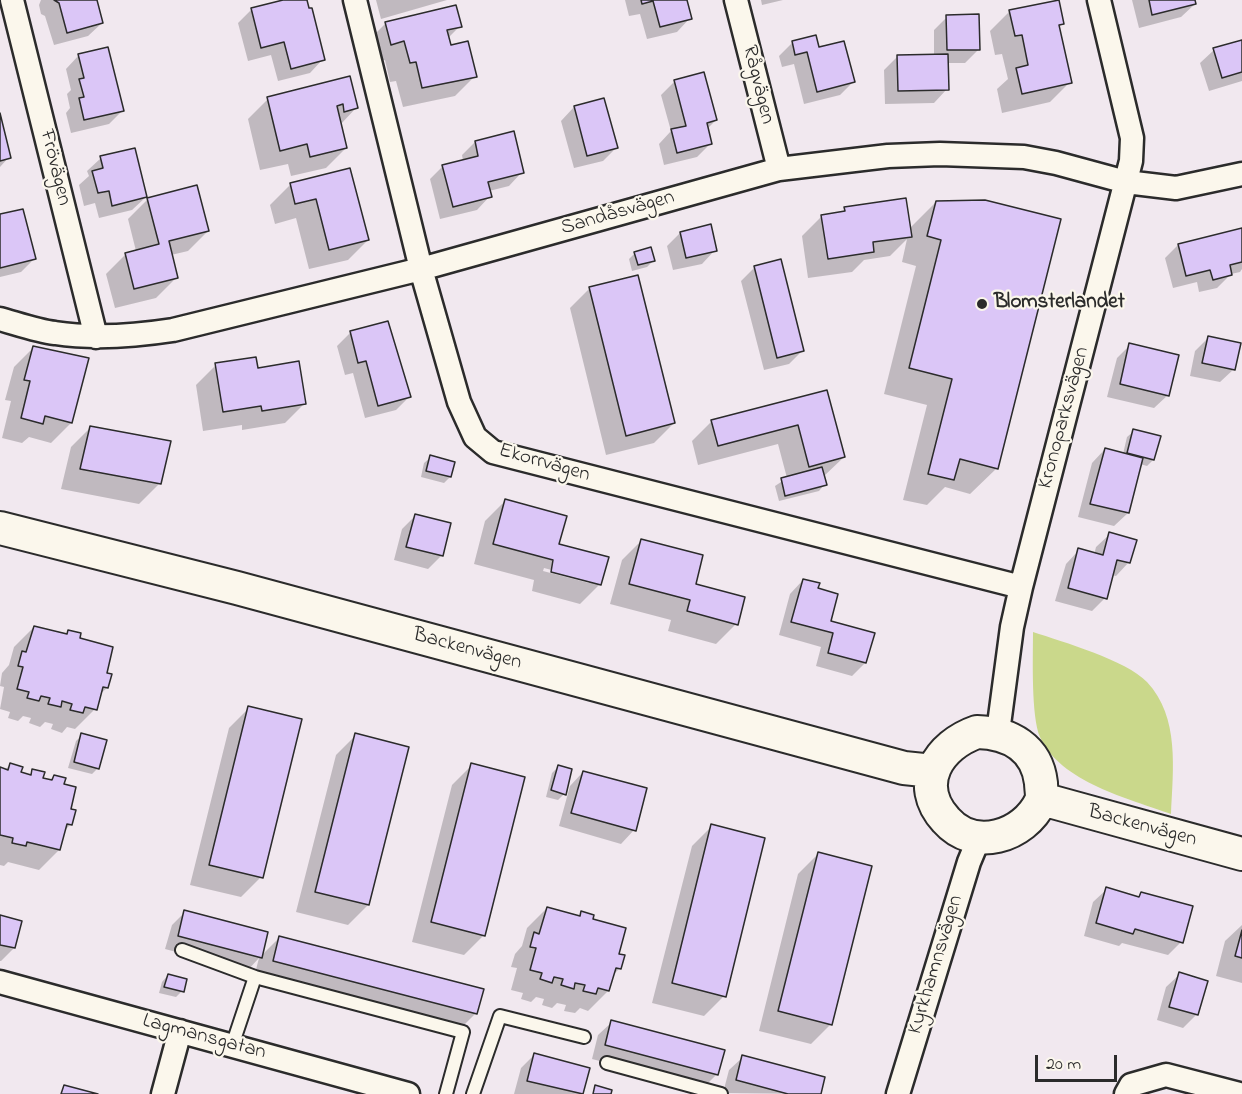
<!DOCTYPE html>
<meta charset="utf-8">
<style>
body{margin:0}
#map{position:relative;width:1242px;height:1094px;overflow:hidden;background:#f1e8ef;font-family:"Indie Flower",sans-serif}
canvas{display:block}
.scale{position:absolute;left:1035px;top:1055px;width:82px;height:27px;box-sizing:border-box;border:3px solid #2b2b2b;border-top:0;padding-left:8px;font-size:18px;line-height:21px;white-space:nowrap;color:#2b2b2b;-webkit-text-stroke:4px #fbf7ec;paint-order:stroke}
</style>
<div id="map">
<canvas width="1242" height="1094"></canvas>
<div class="scale">20 m</div>
</div>
<script>
const ctx = document.querySelector('canvas').getContext('2d');
ctx.lineJoin = 'round';
function fillPath(path, color) { ctx.fillStyle = color; ctx.fill(path, 'evenodd'); }
function stroke(path, color, width, dash) { ctx.strokeStyle = color; ctx.lineWidth = width; ctx.lineCap = dash ? 'butt' : 'round'; ctx.setLineDash(dash || []); ctx.stroke(path); }
function label(font, color, halo, rows, align = 'center') {
  ctx.font = font + ' "Indie Flower",sans-serif'; ctx.lineWidth = 4.5; ctx.setLineDash([]); ctx.textBaseline = 'middle'; ctx.strokeStyle = halo; ctx.fillStyle = color; for (const [text, x, y, turn = 0] of rows) {
    ctx.save(); ctx.translate(x, y); ctx.rotate((+turn || 0) * Math.PI / 180); ctx.textAlign = isNaN(turn) ? turn : align; if (halo) ctx.strokeText(text, 0, 0); ctx.fillText(text, 0, 0); ctx.restore();
  }
}
const green = new Path2D(`
 M1033,632C1063,642 1126,660 1147,682C1180,717 1173,770 1171,814C1130,799 1060,782 1040,737C1031,716 1033,657 1033,632Z`);
const shadow = new Path2D(`
 M41,0H96L102,23L88,36L54,45L45,16L41,14L39,5Z
 M289,0H305L323,59L310,73L278,81L271,55L248,61L238,23L251,10Z
 M376,0H447L381,19Z
 M625,0H685L690,18L677,32L647,39L640,14L629,16Z
 M761,0H783L762,5Z
 M1132,0H1194L1195,4L1181,17L1139,28Z
 M1010,11L1063,23L1058,28L1070,82L1050,102L1002,113L997,89L1008,79L1002,54L995,55L990,31Z
 M947,17L979,49L965,63H947V89L934,103L885,104L884,70L897,57L934,56V30Z
 M386,23L460,26L448,38L450,47L475,76L455,96L403,107L396,81L390,82L385,60L371,64L366,43Z
 M1242,41V81L1209,91L1200,63L1214,50Z
 M793,42L818,49L853,82L840,95L804,104L794,64L782,67L779,56Z
 M79,55L122,111L109,124L71,133L66,113L70,108L67,94L71,90L66,69Z
 M349,78L356,108L340,125L346,148L326,168L291,176L288,164L260,170L248,119L268,99Z
 M675,81L716,120L707,129L710,144L697,157L664,165L659,144L671,131L661,95Z
 M574,107L616,148L603,161L574,168L561,121Z
 M0,119L9,157L0,167Z
 M475,142L522,172L509,186L489,191L490,196L477,210L440,219L430,179L443,166L463,161L462,155Z
 M101,158L146,197L132,210L99,218L95,203L84,206L79,185L89,176L87,171Z
 M349,170L368,240L348,260L309,269L296,218L275,224L270,205L290,185Z
 M148,199L208,231L188,251L171,255L176,278L156,298L115,308L106,274L126,254L136,251L128,219Z
 M936,202L997,468L970,494L945,487L927,505L903,500L927,405L884,394L916,266L902,262L907,239L890,256L864,260L852,272L808,278L802,236L822,216L840,214L845,209L909,229Z
 M0,216L34,259L21,272L0,277Z
 M1242,229V269L1240,272L1231,274L1217,288L1199,292L1197,282L1173,288L1165,258L1178,245Z
 M680,233L715,250L702,264L673,270L667,246Z
 M635,253L653,261L647,267L632,271L629,259Z
 M754,268L802,351L789,364L764,370L741,281Z
 M590,288L674,423L654,443L606,455L570,308Z
 M351,332L409,397L396,410L365,418L353,373L345,375L337,346Z
 M1208,338L1234,369L1220,382L1190,376L1195,351Z
 M1130,345L1168,395L1154,408L1107,397L1117,358Z
 M34,347L71,423L51,443L29,437L22,443L2,438L11,401L5,400L14,367Z
 M216,365L305,403L285,423L242,430V425L203,431L196,385Z
 M826,391L844,457L823,477L825,484L819,491L779,501L775,486L787,478L778,444L698,465L692,441L712,421Z
 M91,427L159,484L139,504L61,489L71,447Z
 M1134,431L1153,460L1147,466L1140,464L1128,513L1114,526L1078,517L1092,463L1105,449L1123,454L1127,437Z
 M431,457L450,477L444,483L421,477L424,463Z
 M505,501L600,584L580,604L532,591L534,580L474,564L485,521ZM544,568L589,580V583L543,571Z
 M415,516L449,524L441,556L428,569L394,560L402,529Z
 M1110,534L1129,562L1116,576L1111,575L1105,598L1092,611L1055,601L1066,564L1079,550L1094,555L1096,547Z
 M642,540L736,624L716,644L668,631L671,620L610,604L622,560Z
 M803,580L816,589L829,622L865,663L852,676L816,666L821,647L779,635L790,594Z
 M34,627L65,635L69,632L78,639L105,674L107,688L99,695L95,709L75,729L67,727L62,733L51,729L53,724L45,722L40,727L29,723L31,718L23,716L18,721L8,718L10,712L0,709L4,687L0,686L2,673L9,665L14,647Z
 M249,708L261,877L241,897L190,885L229,728Z
 M82,735L98,768L92,774L68,768L76,741Z
 M356,735L368,905L348,925L296,912L336,755Z
 M10,765L20,774L28,776L33,771L42,779L49,781L54,776L62,785L71,824L64,831L59,850L39,870L8,862L4,866L0,865V769L5,770Z
 M472,765L484,935L464,955L412,942L452,785Z
 M558,767L564,794L558,800L546,797L552,773Z
 M583,772L634,830L621,844L559,826L570,786Z
 M712,826L724,996L704,1016L652,1003L692,846Z
 M818,854L831,1024L811,1044L759,1031L798,874Z
 M1107,889L1137,898L1141,893L1181,942L1168,955L1122,943L1119,946L1084,936L1093,902Z
 M547,908L578,917L581,913L591,920L617,955L620,968L612,976L608,991L588,1011L580,1008L575,1013L564,1011L566,1005L557,1003L552,1008L542,1005L544,999L536,997L531,1002L521,999L523,993L511,990L517,968L511,967L515,954L522,946L527,928Z
 M185,912L260,957L279,938L476,1013L456,1033L253,981L259,958L247,971L165,949L172,925Z
 M0,917L14,948L1,961H0Z
 M1242,925V983L1216,976L1225,941Z
 M1180,974L1206,982L1196,1015L1183,1028L1157,1020L1166,987Z
 M168,975L182,991L176,997L159,993L162,982Z
 M612,1022L716,1075L703,1088L592,1059L598,1035Z
 M534,1055L588,1069L581,1094H514L521,1068Z
 M743,1057L819,1094L723,1093L729,1070Z`);
const building = new Path2D(`
 M97,0L103,23L67,33L59,3L54,0Z
 M283,0H307L309,8H312L325,60L291,69L284,42L261,48L251,8Z
 M641,0H687L692,19L660,27L653,1L642,4Z
 M1059,0L1064,24L1059,25L1072,83L1022,94L1016,68L1028,65L1022,35L1015,36L1009,10Z
 M1149,0H1195L1196,4L1152,15Z
 M456,5L462,27L447,30L451,45L468,41L477,77L422,88L416,62L410,63L404,41L391,45L385,22Z
 M979,14L980,50H947L946,15Z
 M816,35L819,47L844,41L855,82L817,92L807,52L795,55L792,41Z
 M1242,40V72L1222,78L1213,48Z
 M108,47L124,111L84,120L79,98L84,97L79,79L84,78L78,54Z
 M948,54L949,90L898,91L897,55Z
 M704,72L717,120L707,123L712,144L677,153L671,129L686,126L674,80Z
 M350,76L358,108L344,112L343,104L337,106L347,148L310,157L307,144L280,151L267,97Z
 M604,98L618,148L587,156L574,106Z
 M0,113L11,158L0,161Z
 M514,131L524,173L488,182L492,197L453,207L442,165L478,156L475,141Z
 M135,148L147,197L112,206L109,191L98,193L92,171L103,168L100,156Z
 M350,168L369,240L329,250L316,199L295,204L290,183Z
 M197,185L209,231L169,241L178,278L134,289L125,253L159,244L147,198Z
 M906,198L912,237L873,242L874,252L828,259L821,215L845,211L844,207Z
 M985,200L1061,219L998,469L960,459L954,480L928,474L952,379L909,368L941,240L927,236L936,201Z
 M23,209L36,259L0,268V214Z
 M711,224L717,251L686,258L680,232Z
 M1242,228V262L1230,265L1232,275L1213,280L1210,270L1186,276L1178,244Z
 M651,247L655,261L638,265L634,252Z
 M781,259L804,351L777,358L754,266Z
 M638,275L675,423L626,436L589,287Z
 M388,321L411,397L378,406L366,361L358,363L350,331Z
 M1208,336L1241,343L1235,370L1202,363Z
 M1129,343L1179,355L1169,396L1120,384Z
 M33,346L89,358L72,423L45,416L43,424L21,418L30,381L24,380Z
 M256,357L258,368L299,361L306,404L262,411L261,406L223,412L215,363Z
 M827,390L845,457L809,467L798,425L718,446L711,420Z
 M90,426L171,441L161,484L80,469Z
 M1133,429L1161,436L1154,460L1127,453Z
 M1105,448L1143,458L1129,513L1090,504Z
 M430,455L455,462L451,477L426,471Z
 M822,467L827,485L785,496L781,478Z
 M505,499L567,516L559,544L609,557L601,585L551,572L553,560L493,544Z
 M415,514L451,523L443,556L406,547Z
 M1109,532L1137,540L1130,563L1117,560L1107,599L1068,588L1078,548L1103,555Z
 M641,539L703,555L696,584L745,597L738,625L687,611L690,600L629,584Z
 M803,579L820,583L818,588L838,594L831,621L875,633L866,663L828,653L833,633L791,622Z
 M34,626L67,634L68,630L81,633L80,638L113,647L107,673L112,674L108,688L103,687L97,710L85,707L83,713L70,710L72,704L62,701L61,707L48,704L50,698L41,696L39,701L27,698L29,692L17,689L23,667L18,666L22,651L26,652Z
 M248,706L302,719L263,878L209,865Z
 M81,733L107,740L99,769L74,762Z
 M355,733L409,747L369,905L315,892Z
 M10,763L23,767L21,772L31,775L32,769L45,772L43,778L52,780L54,775L66,778L64,784L76,787L71,809L76,810L72,825L67,824L60,850L27,842L26,846L12,843L13,838L0,835V767L8,770Z
 M471,763L525,777L485,936L431,922Z
 M558,765L572,769L566,795L551,790Z
 M583,771L647,788L636,831L571,813Z
 M711,824L765,838L726,997L672,983Z
 M818,852L872,866L832,1025L778,1011Z
 M1106,887L1139,897L1141,892L1193,906L1183,943L1135,929L1133,934L1096,923Z
 M547,907L580,916L581,911L594,915L593,919L626,928L619,954L625,955L621,969L616,968L609,991L598,988L596,994L583,991L585,985L575,983L574,989L561,985L563,979L554,977L552,983L540,979L542,973L530,970L536,948L530,947L534,932L539,934Z
 M184,910L268,932L262,958L178,936Z
 M0,915L22,921L15,948L0,945Z
 M1242,930V958L1235,956Z
 M279,936L484,989L477,1014L273,961Z
 M1179,972L1208,981L1198,1015L1169,1007Z
 M168,974L187,979L184,992L164,987Z
 M611,1020L725,1050L718,1075L605,1045Z
 M534,1053L590,1068L583,1094L527,1081Z
 M742,1055L825,1077L821,1094H788L736,1080Z
 M64,1085L98,1094H61Z
 M595,1085L612,1090L611,1094H593Z`);
const lane = new Path2D(`
 M182,950L255,977L232,1046
 M255,977L463,1032L446,1094
 M607,1063L721,1094
 M473,1094L500,1016L584,1037`);
const street = new Path2D(`
 M12,0L96,337
 M355,0L421,269L459,402L475,437L493,452L1021,587
 M736,0L779,169
 M0,319C18,324 37,331 55,333C94,339 134,336 173,330L421,269L779,169L888,156L940,154L1024,157L1056,163L1126,182L1176,188L1242,174
 M998,732L1012,627L1021,587L1131,161L1132,138L1099,0
 M0,982L408,1094
 M163,1094L180,1031
 M898,1094L969,862L979,838
 M1126,1094L1131,1085L1166,1075L1239,1094`);
const secondary = new Path2D(`
 M0,528L237,588L904,768L933,771
 M977,732C1010,733 1037,748 1041,783C1041,789 1043,796 1041,801C1024,837 974,852 946,820C913,784 939,745 977,732Z
 M1042,799L1242,854`);
const markers = [
 [982,304,6,"#2b2b2b"]
];
const streetNames = [
 ["Rågvägen",757,85,76],
 ["Frövägen",54,168,76],
 ["Sandåsvägen",618,214,-16],
 ["Kronoparksvägen",1065,418,-75],
 ["Ekorrvägen",544,464,16],
 ["Backenvägen",467,650,15],
 ["Backenvägen",1142,827,15],
 ["Kyrkhamnsvägen",937,965,-73],
 ["Lagmansgatan",204,1038,15]
];
const poiNames = [
 ["Blomsterlandet",994,304]
];
fillPath(green, '#cad88b');
fillPath(shadow, '#0003');
fillPath(building, '#dbc6f7');
stroke(building, '#2b2b2b', 1.5);
stroke(lane, '#2b2b2b', 16);
stroke(street, '#2b2b2b', 27);
stroke(secondary, '#2b2b2b', 36);
stroke(lane, '#fbf7ec', 12);
stroke(street, '#fbf7ec', 22);
stroke(secondary, '#fbf7ec', 32);
for (const [x, y, r, color] of markers) { const dot = new Path2D(); dot.arc(x, y, r, 0, 2 * Math.PI); ctx.fillStyle = color; ctx.fill(dot); stroke(dot, '#fbf7ec', 2); }
label('21px', '#2b2b2b', '#fbf7ec', streetNames);
label('bold 21px', '#2b2b2b', '#fbf7ec', poiNames, 'left');
</script>
